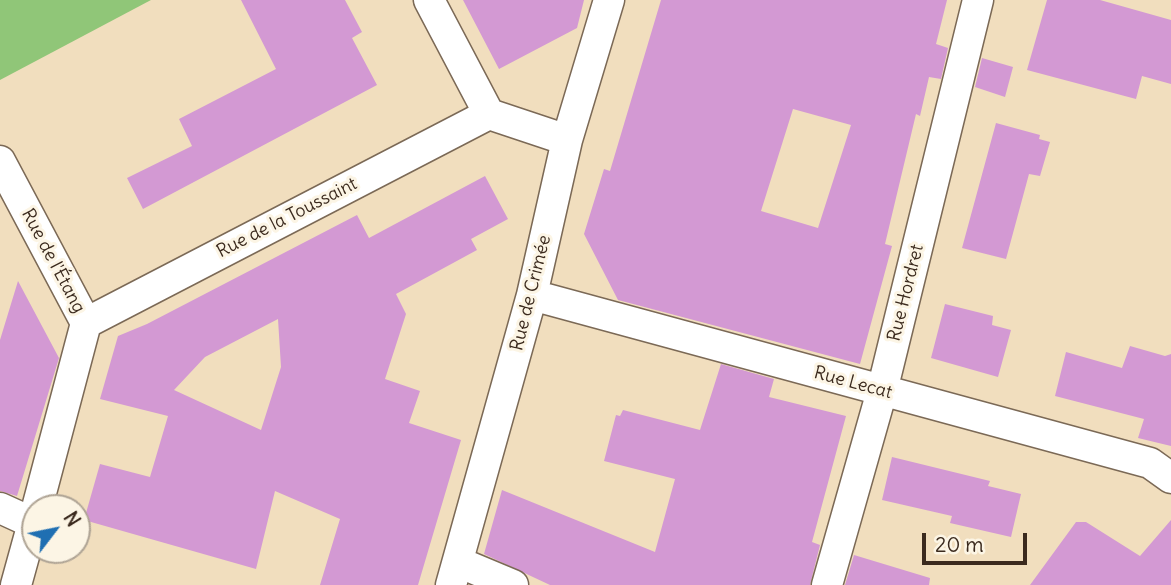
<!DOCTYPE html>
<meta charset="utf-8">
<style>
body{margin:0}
#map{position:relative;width:1171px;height:585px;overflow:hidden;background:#f1debe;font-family:Delius,sans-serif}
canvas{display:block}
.north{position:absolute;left:21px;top:494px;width:70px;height:70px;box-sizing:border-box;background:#fcf5e5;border:2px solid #afa495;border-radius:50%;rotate:58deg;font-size:19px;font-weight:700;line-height:28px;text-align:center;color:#3b2a1e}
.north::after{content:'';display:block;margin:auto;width:24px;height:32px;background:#1f6fb2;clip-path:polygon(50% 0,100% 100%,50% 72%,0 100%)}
.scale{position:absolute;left:922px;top:533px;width:105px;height:32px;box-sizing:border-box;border:4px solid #3b2a1e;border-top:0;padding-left:9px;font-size:21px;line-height:24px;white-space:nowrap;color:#3b2a1e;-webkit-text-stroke:5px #fcf5e5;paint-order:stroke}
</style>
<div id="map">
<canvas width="1171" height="585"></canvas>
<div class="north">N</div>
<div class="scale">20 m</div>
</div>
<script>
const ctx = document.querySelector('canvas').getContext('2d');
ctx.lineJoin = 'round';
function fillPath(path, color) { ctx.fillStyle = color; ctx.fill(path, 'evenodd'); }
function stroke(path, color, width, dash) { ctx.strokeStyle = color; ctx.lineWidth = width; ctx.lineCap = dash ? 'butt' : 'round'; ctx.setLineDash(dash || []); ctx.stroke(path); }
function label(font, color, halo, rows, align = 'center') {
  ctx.font = font + ' Delius,sans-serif'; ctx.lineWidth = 6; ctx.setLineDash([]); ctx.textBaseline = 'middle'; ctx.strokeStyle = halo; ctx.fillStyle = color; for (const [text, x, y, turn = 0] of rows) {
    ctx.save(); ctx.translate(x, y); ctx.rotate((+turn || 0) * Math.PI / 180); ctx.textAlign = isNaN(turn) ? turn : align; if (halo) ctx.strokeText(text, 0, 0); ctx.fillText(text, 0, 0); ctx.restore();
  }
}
const green = new Path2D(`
 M0,0H151L0,80Z`);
const building = new Path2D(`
 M241,0H345L362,32L352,38L377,85L143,209L127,178L192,146L179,119L276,69Z
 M463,0H584L577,28L499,69Z
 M661,0H947L936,44L948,48L941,79L929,77L920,116L916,114L885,244L892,246L860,364L618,300L584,234L604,169L610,171ZM793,109L851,125L818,228L761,211Z
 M1047,0H1100L1171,20V84L1142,76L1136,99L1027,70Z
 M982,58L1013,67L1005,97L975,87Z
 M996,123L1040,135L1039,139L1050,142L1040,176L1029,174L1006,259L962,248Z
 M485,176L508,219L471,239L477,250L396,294L406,314L385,379L420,391L409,423L461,440L418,585H320L340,519L275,491L256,569L84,520L100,464L150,477L168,416L100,399L118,336L147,324L357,215L369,238ZM278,319L281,367L261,430L174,390L205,357Z
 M18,281L59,358L17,496L0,491V340Z
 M945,304L993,316L992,325L1011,330L998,377L931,358Z
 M1130,346L1165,356L1171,354V446L1138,438L1144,419L1055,396L1066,352L1122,368Z
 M721,364L774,379L769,397L846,416L812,542L820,545L810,585H550L484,554L502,490L655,552L675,479L604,461L616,415L620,416L623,410L700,430Z
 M892,457L990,481L988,486L1021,494L1011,537L950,523L952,516L882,500Z
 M1171,520V585H1030L1076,522H1086L1140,556Z
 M854,555L930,578L929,585H845Z`);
const minor = new Path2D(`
 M429,0L489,114L567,140
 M0,161L86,323
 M532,295L1150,463L1171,478
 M86,323L489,114
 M0,508L33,523
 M37,508L86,323
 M458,562L513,585
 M16,585L35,516
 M451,585L532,295L567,140L609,0
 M827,585L882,391L978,0`);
const streetNames = [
 ["Rue de la Toussaint",287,218,-27],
 ["Rue de l'Étang",53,261,62],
 ["Rue de Crimée",531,293,-76],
 ["Rue Hordret",906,293,-76],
 ["Rue Lecat",853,383,15]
];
fillPath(green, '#90c678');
fillPath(building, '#d399d3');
stroke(minor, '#7b6956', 33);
stroke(minor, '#fff', 30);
label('18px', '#3b2a1e', '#fcf5e5', streetNames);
</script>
